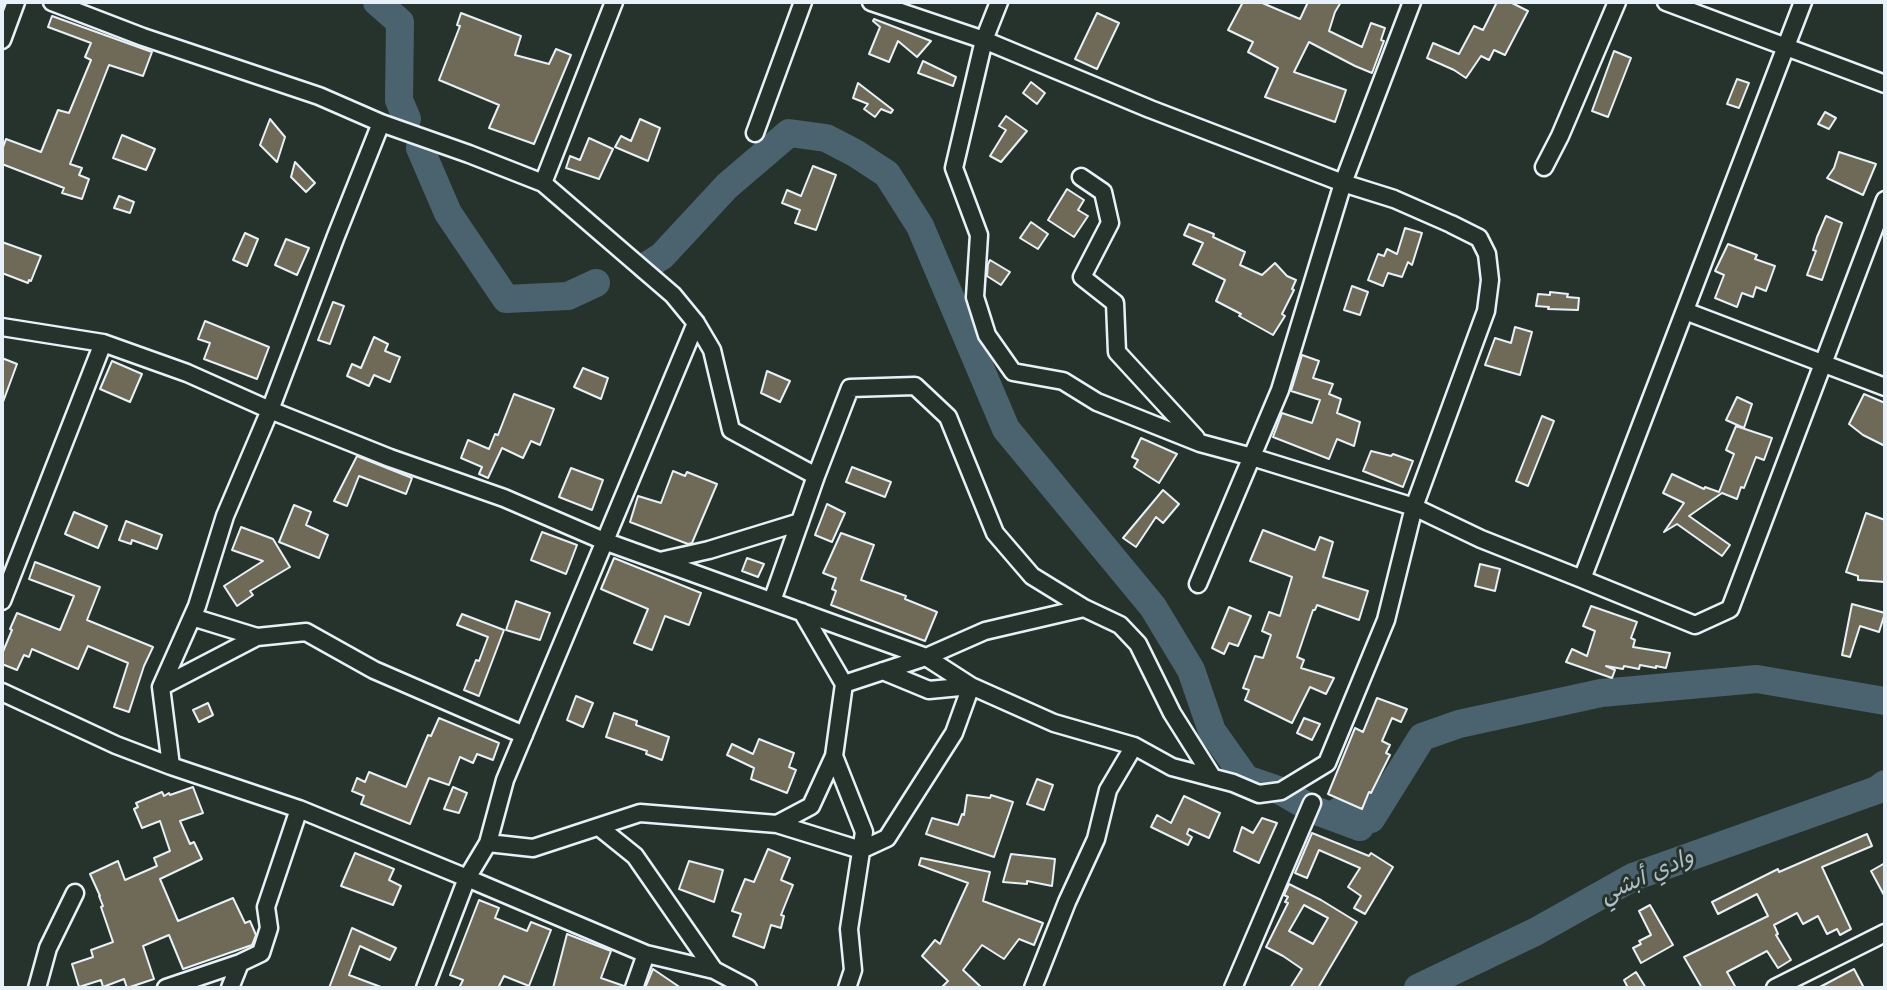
<!DOCTYPE html>
<meta charset="utf-8">
<style>
body{margin:0}
#map{position:relative;width:1887px;height:990px;overflow:hidden;background:#26332d;font-family:"Comic Neue",sans-serif}
canvas{display:block}
.frame{position:absolute;inset:0;border:4px solid #e8f1f8;pointer-events:none}
</style>
<div id="map">
<canvas width="1887" height="990"></canvas>
<div class="frame"></div>
</div>
<script>
const ctx = document.querySelector('canvas').getContext('2d');
ctx.lineJoin = 'round';
function stroke(path, color, width, dash) { ctx.strokeStyle = color; ctx.lineWidth = width; ctx.lineCap = dash ? 'butt' : 'round'; ctx.setLineDash(dash || []); ctx.stroke(path); }
function fillPath(path, color) { ctx.fillStyle = color; ctx.fill(path, 'evenodd'); }
function label(font, color, halo, rows, align = 'center') {
  ctx.font = font + ' "Comic Neue","Playpen Sans Arabic",sans-serif'; ctx.lineWidth = 6; ctx.setLineDash([]); ctx.textBaseline = 'middle'; ctx.strokeStyle = halo; ctx.fillStyle = color; for (const [text, x, y, turn = 0] of rows) {
    ctx.save(); ctx.translate(x, y); ctx.rotate((+turn || 0) * Math.PI / 180); ctx.textAlign = isNaN(turn) ? turn : align; if (halo) ctx.strokeText(text, 0, 0); ctx.fillText(text, 0, 0); ctx.restore();
  }
}
const river = new Path2D(`
 M377,2L400,22L399,100L407,119
 M420,148L448,213L506,299L568,296L596,283
 M645,267L662,256L727,186L789,133L826,138L855,153L887,174L920,226L1006,429L1153,607L1191,670L1212,731L1246,779L1281,791L1314,810L1360,827
 M1339,811L1371,819L1422,737L1459,724L1601,693L1757,679L1885,701
 M1418,988L1535,932L1633,877L1877,790L1885,784`);
const building = new Path2D(`
 M1243,2H1260L1300,19L1308,2H1341L1335,12L1329,31L1362,47L1371,23L1385,28L1381,40L1384,41L1372,73L1355,66L1309,42L1294,72L1346,90L1335,122L1265,97L1278,68L1248,52L1253,42L1228,30Z
 M1497,2H1510L1528,11L1505,55L1494,50L1489,60L1481,56L1466,78L1454,70L1427,58L1433,43L1459,54L1474,26L1483,30Z
 M461,13L521,36L515,55L549,64L556,49L571,55L534,144L489,128L499,105L439,80L460,26L457,25Z
 M1097,13L1119,23L1097,69L1075,59Z
 M52,16L152,52L143,76L109,65L70,164L82,168L79,175L89,179L82,199L62,193L64,188L2,164V150L6,139L41,152L58,110L69,113L91,60L85,57L91,43L48,27Z
 M874,19L931,41L917,57L898,41L889,62L869,54L880,27L873,21Z
 M1614,51L1631,58L1608,117L1592,111Z
 M923,61L956,77L953,86L918,73Z
 M1737,79L1749,83L1739,108L1727,104Z
 M1031,82L1045,93L1037,104L1023,93Z
 M858,83L893,110L891,113L881,109L875,117L864,109L868,104L853,98Z
 M1825,112L1836,118L1829,129L1818,124Z
 M1006,116L1027,131L1001,162L990,156L1006,130L999,126Z
 M270,119L285,137L277,162L260,145Z
 M640,119L660,128L648,161L615,147L621,136L631,141Z
 M122,135L155,149L146,170L113,158Z
 M589,138L613,149L599,179L566,168L570,156L580,160Z
 M1839,152L1876,164L1863,195L1827,178L1834,168Z
 M295,162L315,183L306,192L291,177Z
 M813,166L836,175L816,230L795,223L800,210L782,203L787,190L801,196Z
 M1067,189L1084,200L1078,210L1088,216L1074,237L1048,220Z
 M119,196L134,202L130,213L114,208Z
 M1826,216L1842,223L1822,280L1807,275L1816,251L1813,250L1817,237Z
 M1031,222L1048,234L1038,249L1020,238Z
 M1189,224L1214,234L1213,237L1245,252L1240,265L1262,275L1275,263L1287,276L1296,280L1292,289L1294,290L1282,314L1285,316L1273,335L1239,316L1241,314L1216,301L1225,280L1193,264L1203,243L1184,235Z
 M1405,228L1422,233L1412,265L1408,262L1402,277L1388,273L1383,286L1368,280L1378,254L1384,256L1387,249L1397,254Z
 M245,233L258,239L247,266L233,260Z
 M286,239L309,248L297,275L275,265Z
 M2,242L41,256L31,281L29,280L28,283L2,273Z
 M1728,244L1757,255L1755,259L1775,266L1766,291L1756,287L1753,297L1742,293L1737,307L1715,298L1724,275L1715,271Z
 M990,260L1010,272L1001,285L987,276L988,264Z
 M1352,286L1368,292L1360,315L1344,310Z
 M1550,292L1568,294L1567,297L1579,298L1578,310L1548,309L1549,307L1536,306L1538,294L1550,295Z
 M333,302L344,306L330,344L318,340Z
 M205,321L269,347L257,379L204,359L210,343L198,339Z
 M1515,327L1532,332L1520,375L1485,365L1495,338L1511,343Z
 M374,337L388,344L385,351L400,357L390,382L374,375L369,386L347,376L352,364L361,368Z
 M1302,355L1319,361L1313,378L1333,384L1329,394L1341,399L1337,413L1360,422L1354,446L1337,439L1329,459L1273,437L1282,413L1312,423L1320,400L1291,391Z
 M2,358L17,364L3,402H2Z
 M112,361L142,374L130,402L100,389Z
 M583,368L608,378L601,399L574,387Z
 M767,371L790,381L780,402L761,393Z
 M514,394L554,409L540,445L531,441L523,458L502,448L488,478L479,474L482,467L461,458L468,440L489,449L495,434L498,435Z
 M1864,394L1885,403V446L1863,435L1849,424Z
 M1737,397L1752,404L1744,428L1726,420Z
 M1542,416L1554,421L1528,486L1516,481Z
 M1736,426L1772,438L1764,460L1756,457L1744,488L1741,487L1737,499L1722,493L1689,516L1730,545L1722,556L1677,524L1664,532L1684,503L1663,493L1672,474L1704,489L1705,487L1719,492L1734,454L1726,450Z
 M1141,438L1177,454L1159,483L1134,467L1138,460L1132,457Z
 M1371,451L1391,456L1393,454L1413,461L1403,487L1363,471Z
 M357,456L412,478L406,494L359,476L347,506L334,501Z
 M852,467L891,482L885,497L846,482Z
 M571,468L603,480L592,510L559,497Z
 M673,471L685,476L687,472L717,484L692,543L688,544L630,522L638,496L661,503Z
 M1163,490L1179,504L1163,523L1156,517L1136,547L1123,538Z
 M827,504L845,513L832,542L815,535Z
 M294,505L311,512L306,525L328,535L319,558L279,542Z
 M74,512L107,526L98,548L65,534Z
 M1866,513L1885,520V582L1858,580V576L1846,572Z
 M126,521L162,535L157,549L132,540L131,544L119,540Z
 M241,527L273,539L290,567L250,591L253,595L237,606L224,586L263,561L232,550Z
 M1263,530L1315,550L1320,537L1333,542L1323,577L1368,591L1359,620L1317,605L1315,610H1313L1297,657L1304,660L1301,668L1334,678L1326,694L1310,687L1292,723L1245,700L1249,690L1243,688L1255,656L1263,658L1271,635L1262,631L1269,612L1280,616L1292,577L1250,561Z
 M542,532L577,545L566,574L531,560Z
 M841,533L874,545L861,580L906,596L905,599L937,612L925,641L831,605L836,591L832,589L836,578L823,573Z
 M614,558L701,593L689,625L665,616L652,650L634,643L648,609L601,589Z
 M747,558L764,564L758,577L742,571Z
 M35,562L100,587L87,620L153,647L144,666L129,712L114,707L128,663L88,646L78,669L32,649L29,657L24,655L17,670L2,664V654L12,630L10,629L17,613L60,630L74,596L29,579Z
 M1480,564L1500,569L1495,591L1475,586Z
 M516,601L550,613L540,640L506,630Z
 M1852,604L1885,613L1879,632L1860,626L1850,657L1842,655Z
 M1591,606L1637,622L1631,638L1635,640L1633,647L1670,653L1666,668L1656,666V668L1640,665L1639,669L1624,666L1623,669L1606,666L1615,670L1612,678L1566,662L1572,649L1587,656L1595,631L1583,626Z
 M1229,607L1251,616L1238,646L1229,643L1224,654L1212,648Z
 M462,614L504,630L479,696L464,690L476,660L479,661L488,637L457,625Z
 M576,696L593,703L583,727L567,720Z
 M1377,698L1407,709L1401,722L1392,718L1382,741L1390,745L1386,753L1390,755L1371,793L1369,792L1362,809L1328,794L1355,728L1363,732Z
 M208,703L213,715L199,722L193,710Z
 M614,713L637,721L636,725L669,737L662,760L646,754L647,751L606,737Z
 M439,718L499,743L493,760L477,754L473,763L460,757L449,785L429,778L410,824L361,804L364,796L352,791L357,778L365,782L369,772L406,787L428,735L431,736Z
 M1304,718L1320,724L1312,740L1297,733Z
 M759,739L794,753L789,767L796,770L787,793L751,779L754,768L727,755L732,744L753,754Z
 M1037,779L1053,785L1044,810L1027,804Z
 M193,787L203,813L180,821L190,844L194,842L202,859L160,879L178,921L233,898L245,923L250,921L256,935L252,945L183,969L169,935L143,946L154,979L127,988L124,979L103,987L101,980L79,987L72,964L93,957L91,950L113,942L101,907L103,906L99,896H100L90,874L118,861L125,880L157,866L154,858L170,851L160,821L142,828L134,809L138,807L136,803L162,792L164,796L169,793L170,795Z
 M453,787L467,793L459,813L444,809Z
 M967,795L990,798L991,795L1013,802L994,857L926,834L932,818L958,825L962,814L964,815Z
 M1184,796L1220,813L1209,838L1189,829L1187,834L1192,837L1188,845L1151,827L1157,815L1171,823Z
 M1262,818L1277,823L1259,863L1234,851L1242,827L1253,833Z
 M1312,833L1369,856L1371,853L1393,867L1365,914L1354,908L1361,896L1348,887L1360,868L1319,850L1307,878L1295,873Z
 M1867,834L1872,846L1822,867L1851,929L1840,935L1837,929L1827,934L1818,916L1803,924L1797,913L1774,925L1778,934L1776,935L1791,960L1778,968L1767,951L1727,972L1736,988H1702L1684,957L1768,916L1757,894L1718,914L1712,902L1778,869L1779,872Z
 M768,849L790,858L781,880L793,885L781,915L784,916L781,928L771,925L764,948L733,936L741,914L732,911L745,879L754,882Z
 M355,853L394,869L389,880L401,886L393,905L341,886Z
 M1011,854L1055,859L1052,886L1027,881V884L1003,882Z
 M921,858L990,872L983,901L1043,923L1034,945L1019,939L1004,959L982,945L963,970L982,988H941L948,981L922,956L935,940L940,944L968,883L919,865Z
 M689,861L723,870L714,902L679,889Z
 M1885,863V897L1871,871Z
 M1289,884L1321,900L1357,922L1318,988H1290L1302,969L1283,956L1266,947L1288,903L1285,902L1288,897L1284,895ZM1304,905L1328,918L1313,944L1289,931Z
 M479,900L499,908L495,918L527,931L531,922L551,930L529,986L504,976L498,988H459L463,980L450,975Z
 M1650,905L1673,945L1641,963L1633,948L1641,944L1639,941L1651,935L1639,911Z
 M352,928L396,948L390,960L360,946L349,975L381,987V988H329Z
 M567,934L611,951L601,978L624,986V988H553Z
 M653,969L681,988H645Z
 M1854,969L1864,988H1818Z
 M1636,972L1646,988H1628L1624,980Z`);
const minor = new Path2D(`
 M52,2L143,37L319,96L381,123L336,236L270,410L225,516L197,606L161,687L171,766
 M614,2L543,183L673,295L696,323L712,350L731,430L816,476L772,601
 M871,2L984,40L1150,109L1343,183L1394,199L1451,224L1479,238L1487,254L1490,280L1486,311L1414,507L1386,620L1327,763L1281,791L1259,794L1233,783L1172,767L1134,746L1108,790L1096,839L1067,902L1033,988
 M999,2L984,40L954,168L979,235L975,297L987,335L1013,372L1063,381L1097,402L1200,443L1252,457L1414,507L1481,539L1582,579L1803,2
 M1666,2L1885,84
 M2,40L16,2
 M381,123L469,154L543,183
 M755,133L803,2
 M1544,167L1560,136L1617,2
 M1081,177L1103,192L1110,223L1082,277L1115,303L1117,352L1196,438
 M1685,311L1885,387
 M2,327L103,343L187,373L270,410L390,458L504,498L604,541L926,657L985,631L1084,608L1120,625L1138,644L1172,713L1213,778
 M816,476L850,388L915,386L948,417L995,533L1032,576L1084,608
 M660,561L709,550L800,522
 M1582,579L1695,625L1730,609L1885,200
 M1198,584L1280,390L1343,183L1412,2
 M2,601L103,343
 M802,612L844,684L834,756L864,832L849,929L853,970L847,988
 M192,617L257,637L306,632L374,670L524,735
 M844,684L926,657L971,686L1054,723L1134,746
 M161,687L257,637
 M2,692L116,745L171,766L299,809L467,878L488,843L505,780L696,323
 M777,824L811,806L834,756
 M599,827L635,856L714,970
 M488,843L533,848L640,813L777,824L861,850L887,838L954,733L971,686L929,690L883,671
 M37,988L48,948L75,893
 M166,988L240,963L261,953L269,928L266,907L299,809
 M230,988L240,963
 M425,988L467,878L646,954L714,970L748,988
 M634,988L646,954
 M1233,988L1312,803
 M1775,988L1885,933`);
const waterNames = [
 ["وادي أبشي",1647,876,-24]
];
stroke(river, '#4b636f', 28);
fillPath(building, '#6e6a57');
stroke(building, '#e8f1f8', 2);
stroke(minor, '#e8f1f8', 21);
stroke(minor, '#26332d', 16);
label('italic 23px', '#b1bfc8', '#26332d', waterNames);
</script>
